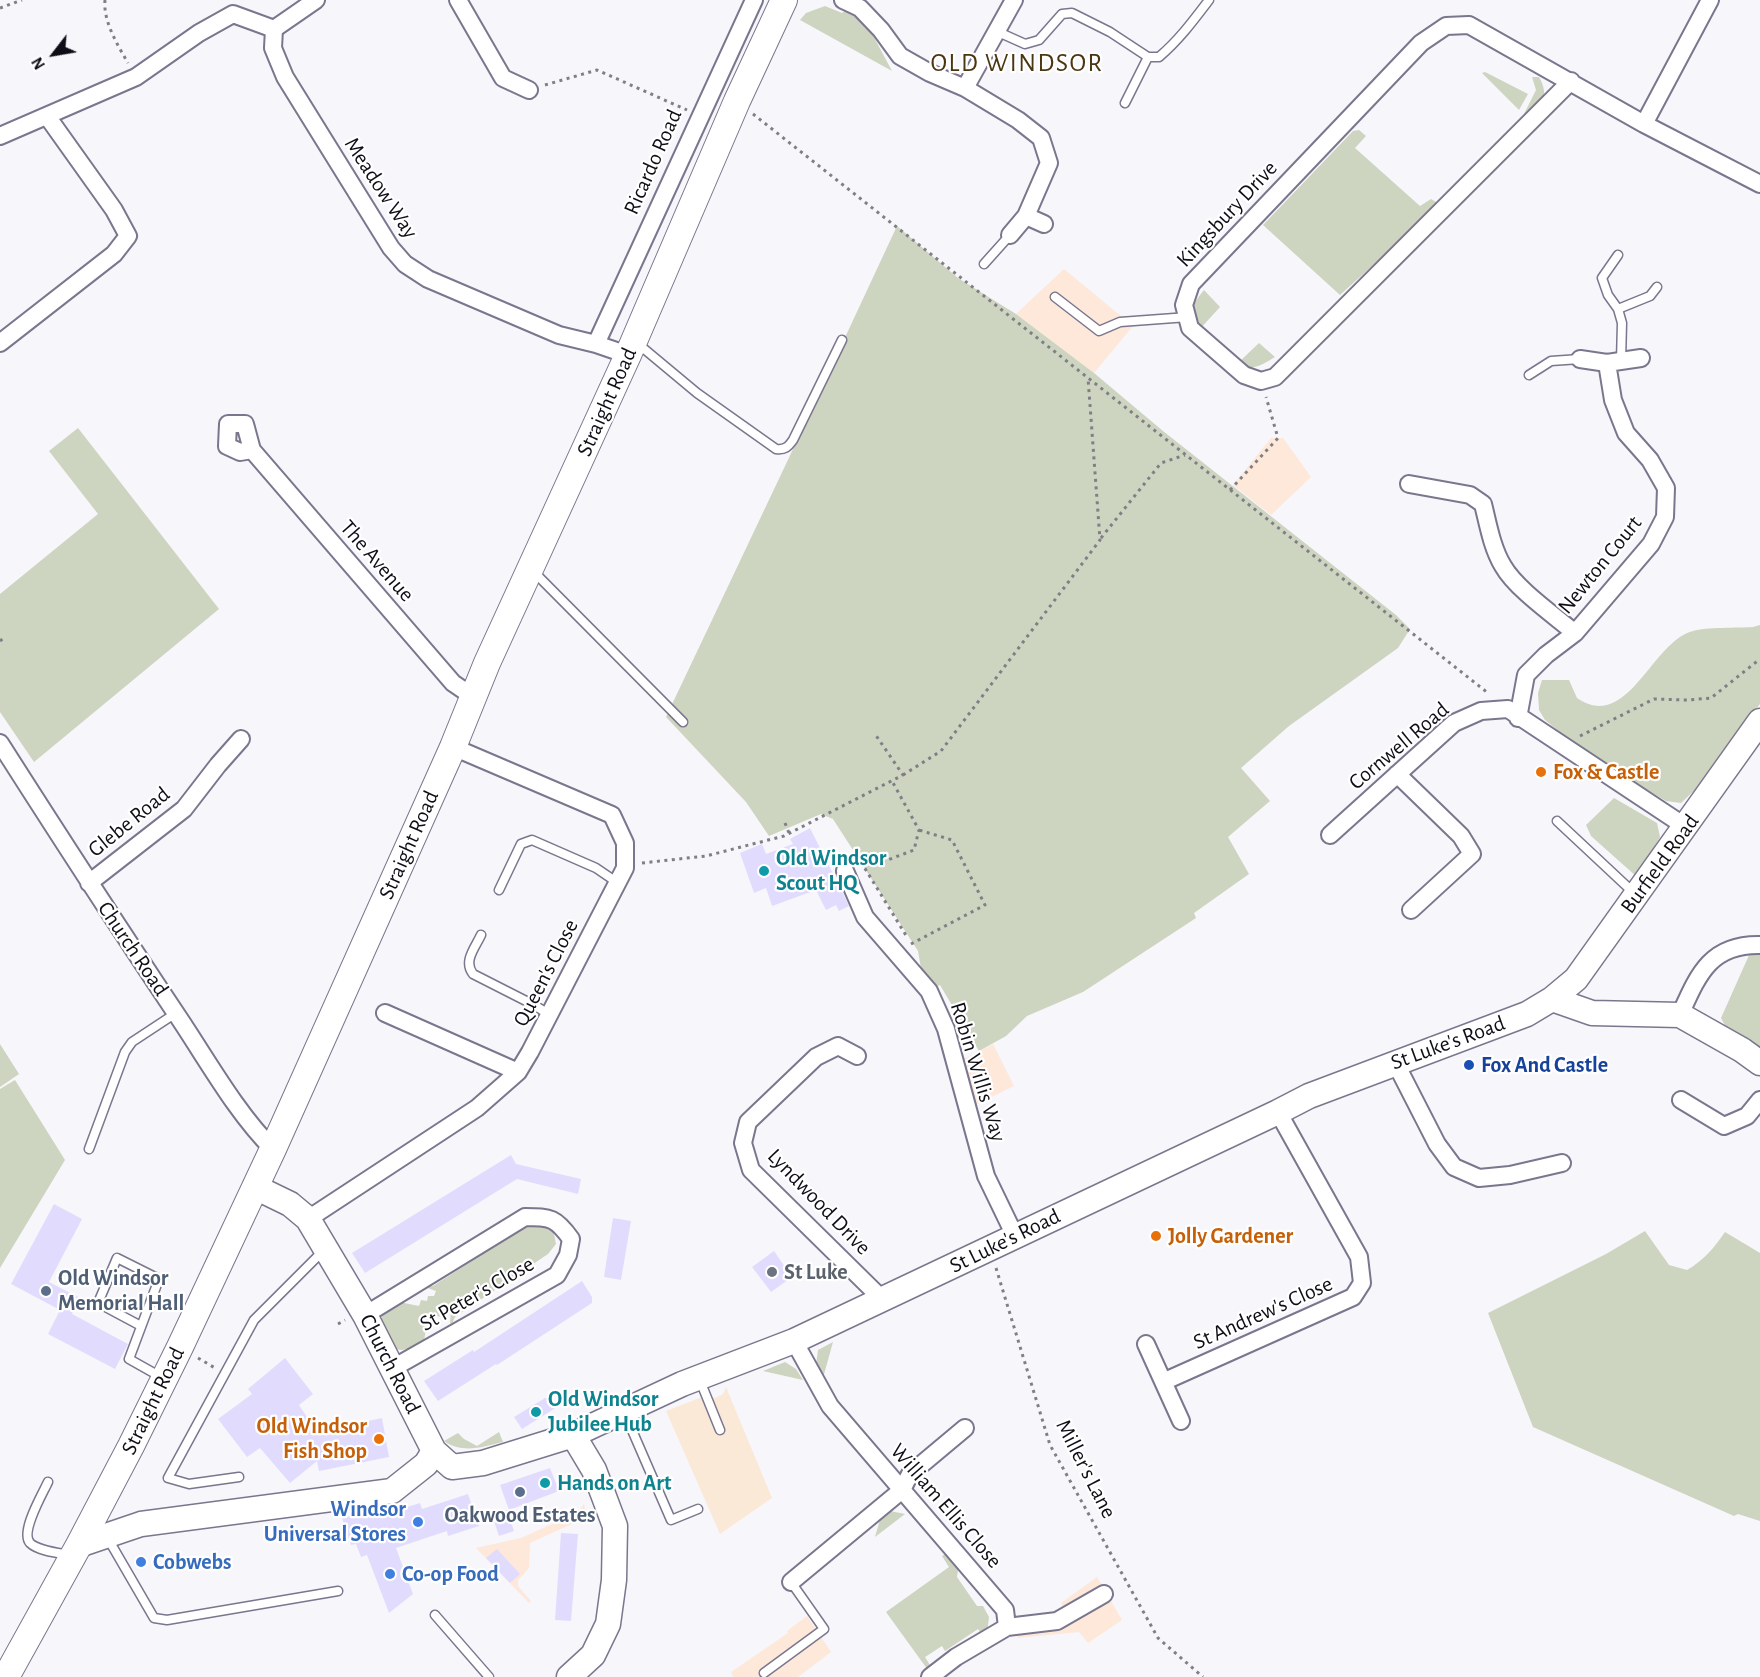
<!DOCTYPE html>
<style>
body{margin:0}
#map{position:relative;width:1760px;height:1677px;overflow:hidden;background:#f7f6fb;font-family:"Alegreya Sans",sans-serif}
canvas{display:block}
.north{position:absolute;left:24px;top:24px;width:60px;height:60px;-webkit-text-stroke:4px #fff;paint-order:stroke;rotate:239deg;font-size:16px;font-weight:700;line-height:24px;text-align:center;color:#0f0e16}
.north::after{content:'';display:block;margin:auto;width:21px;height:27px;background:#0f0e16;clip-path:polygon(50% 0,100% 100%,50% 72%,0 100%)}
</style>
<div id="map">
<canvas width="1760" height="1677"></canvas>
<div class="north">N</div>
</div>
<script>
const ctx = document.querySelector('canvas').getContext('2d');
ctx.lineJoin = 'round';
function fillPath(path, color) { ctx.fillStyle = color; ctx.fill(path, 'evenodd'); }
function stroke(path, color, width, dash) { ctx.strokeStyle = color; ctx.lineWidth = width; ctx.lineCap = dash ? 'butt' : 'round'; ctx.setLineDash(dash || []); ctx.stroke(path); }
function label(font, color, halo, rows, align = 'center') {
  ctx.font = font + ' "Alegreya Sans",sans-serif'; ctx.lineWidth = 4.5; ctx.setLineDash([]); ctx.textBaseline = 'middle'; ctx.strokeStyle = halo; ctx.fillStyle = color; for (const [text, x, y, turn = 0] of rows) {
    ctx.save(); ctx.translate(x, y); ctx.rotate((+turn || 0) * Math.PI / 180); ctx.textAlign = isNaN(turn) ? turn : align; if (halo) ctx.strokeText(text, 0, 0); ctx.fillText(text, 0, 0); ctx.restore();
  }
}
const industrial = new Path2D(`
 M1064,269L1133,326L1094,373L1016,314Z
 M1271,438H1283L1311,477L1271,515L1233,485Z
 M993,1044L1014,1086L971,1107L958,1062Z
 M584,1504L587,1517L530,1543L529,1568L518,1580V1586L531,1601L529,1603L476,1548L521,1538L577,1513Z
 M1097,1577L1122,1620L1088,1643L1079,1632L1017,1638L1023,1621L1068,1614L1061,1603Z
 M807,1616L831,1652L798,1677H733L731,1672L788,1633L787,1631Z`);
const education = new Path2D(`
 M726,1387L772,1498L720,1534L666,1411L707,1395L715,1398L723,1394Z`);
const green = new Path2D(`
 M825,6L842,13L846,10L868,26L892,71L800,20L806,13Z
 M1485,72L1528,94L1519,110L1482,73Z
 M1532,77H1539C1550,96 1541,103 1532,120L1524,114L1536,90Z
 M1359,130L1366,136L1355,148L1420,206L1431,199L1436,202L1434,210L1340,295L1263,225L1353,131Z
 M897,226L958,278L1016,314L1094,373L1163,431L1396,615L1410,629L1398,648L1289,726L1241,768L1270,801L1228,837L1249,874L1194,913L1196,918L1083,992L1027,1016L1006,1036L979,1051L940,985L929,991L923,980L918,951L833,819L821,814L769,836L746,802L666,717L786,464Z
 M1204,290L1220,307L1199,330L1208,340H1204C1189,320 1187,310 1204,290Z
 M1259,343L1275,357C1264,364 1249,373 1237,364Z
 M78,428L219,609L34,762L0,712V594L98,514L49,451Z
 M1760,625V704L1721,753L1701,784L1681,803L1666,801L1586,753L1545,720L1539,710L1538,693L1542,680H1569L1577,698C1628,733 1651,642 1693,631C1706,627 1738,628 1753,627Z
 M1614,798L1657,823L1660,837L1637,877L1591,836L1586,825Z
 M1750,953H1760V1055L1728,1031L1721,1018Z
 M0,1044L19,1074L0,1087Z
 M15,1080L65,1160L0,1268V1089Z
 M540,1222L553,1229L556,1244L548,1254L455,1317L452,1324L450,1323L451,1312L445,1310L444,1317L436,1316L435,1324L427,1323L424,1341C394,1358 393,1350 380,1323L383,1313L399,1302L419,1306L421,1300L427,1301L428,1296H434L436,1291L425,1287V1285L433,1286L528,1225Z
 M1645,1231L1669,1265L1687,1270C1704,1260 1714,1248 1725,1232L1760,1253V1521L1738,1514L1734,1516L1533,1427L1488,1313L1606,1254Z
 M833,1342L823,1378L816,1365L818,1350Z
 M785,1362L796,1369L803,1380L763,1371Z
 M499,1432L503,1442C483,1447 462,1454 444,1441L458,1433L464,1439L477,1446Z
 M890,1511L905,1514L875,1537L881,1516Z
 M947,1553L958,1570L957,1577L977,1606H983L989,1617L987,1634L983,1637L978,1629L945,1651L942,1646L925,1657L936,1675L933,1677L886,1612L949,1567L942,1556Z`);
const building = new Path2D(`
 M810,828L849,906L839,911L836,905L826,910L816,890L772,906L766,888L754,893L740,853L762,844L766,854L793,844L790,839Z
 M511,1155L516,1164L581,1179L578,1194L517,1179L365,1273L352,1253Z
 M54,1204L82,1219L49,1282L80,1298L72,1314L128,1344L115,1369L48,1334L60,1310L11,1284Z
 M613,1218L631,1221L621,1280L604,1277Z
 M774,1251L792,1277L771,1292L752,1267Z
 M582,1281L592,1297V1303L497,1365L496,1364L438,1401L424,1381L473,1350L474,1352Z
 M285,1358L313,1394L299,1405L317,1432L382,1418L389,1457L319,1471L317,1461L290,1483L260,1448L247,1457L218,1419L252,1394L248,1389Z
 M550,1395L557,1407L522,1429L514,1417Z
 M550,1468L559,1491L509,1510L500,1485Z
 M468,1494L479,1526L448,1536L447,1531L396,1548L413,1594L389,1613L367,1555L361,1557L356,1544L351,1545L342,1518L382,1507L384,1514L420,1503L422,1509Z
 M507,1510L514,1531L499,1536L492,1515Z
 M561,1533L578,1534L571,1621L555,1620Z
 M497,1549L520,1574L510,1583L486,1558Z`);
const path = new Path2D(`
 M105,0C103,21 117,44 128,63
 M0,8L22,0
 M545,85L597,70L687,110
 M753,114L1488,693
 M1230,490L1278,438L1266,397
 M1101,538L1161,463L1185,455
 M0,641L5,637
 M1580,736L1654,699L1687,700L1711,698L1760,659
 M903,775L941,751L1100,540L1088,378
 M785,823L789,833
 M860,862L865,860L885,861L914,850L919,830L892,781
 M861,862L907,937
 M642,863L706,856L784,836L903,775L875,734
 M911,944L985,905L952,840L919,830
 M996,1268L1050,1445L1158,1638L1203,1677
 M338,1324L345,1320
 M198,1358L215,1368`);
const lane = new Path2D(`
 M996,31L1025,44L1039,40L1062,14L1072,13L1110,32L1148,57
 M1148,57H1159C1179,40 1193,21 1209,0
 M1125,103L1148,57
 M1618,255L1602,278L1608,295L1618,309L1622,323L1621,361
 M984,264L1010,235
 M1055,297L1099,331L1120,322L1188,317
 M1618,309L1650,296L1657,287
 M637,343L697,393L776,449C785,450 788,447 793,440L842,340
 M1529,375L1551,361L1580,359
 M533,571L683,722
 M1557,821L1634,893
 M499,890L521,844L532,840L596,868L618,883
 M481,935C475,948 463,961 473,974L534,1005L550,1015
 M89,1149L125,1052L132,1042L176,1013
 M141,1326L98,1303L117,1258L159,1279L129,1359L161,1377
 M699,1378L720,1430
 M625,1414L671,1520L698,1509
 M239,1477L189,1484L168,1478L254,1320L325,1249
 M48,1482C42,1495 20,1532 30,1543C38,1551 59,1553 70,1555
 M107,1537L154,1618L167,1620L338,1591
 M435,1615L489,1677
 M764,1673L824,1629L791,1582`);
const street = new Path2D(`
 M316,0L274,29L273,48L285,77L391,248L405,264L428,279L559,335L596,344L628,355
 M458,0L503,78L529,90
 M843,0L860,8L881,30L900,56L930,73L965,88L1018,120L1041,138L1049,163L1026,216L1010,235
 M1571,81L1275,377L1261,381L1244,375L1190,328L1184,305L1191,284L1421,43L1446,26L1469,25L1644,124L1760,184
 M965,88L1014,0
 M1644,124L1710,0
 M0,136L136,77L199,33L233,14L274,29
 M1026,216L1044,224
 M0,343L114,254L128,236L114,210L47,116
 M596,344L754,0
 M1580,359L1607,363L1641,358
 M252,450L240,452L227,446L228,424H245L252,450L453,683L472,696
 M1409,484L1470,495L1483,504C1488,524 1492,548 1503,566C1516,589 1555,616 1575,633
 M1518,718L1526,675L1546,655L1575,633L1651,544L1665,517L1666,488L1650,460L1626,433L1613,400L1607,363
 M0,743C58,834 117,925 177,1015C206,1058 237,1114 273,1149
 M1397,774L1461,836L1472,854L1411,910
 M1330,835L1454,723L1481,711L1508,709L1686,827
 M845,871L865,917L929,991L946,1029L986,1176L1015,1236
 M89,883L184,809L218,765L241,739
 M385,1013L518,1072
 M1680,1015C1698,975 1710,944 1760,945
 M857,1056L838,1046L816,1057L748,1122L743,1143L751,1170L883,1300
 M1395,1062L1437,1144L1454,1167L1479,1178L1510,1175L1562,1163
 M1681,1100L1724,1126L1747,1116L1760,1100
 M308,1219L477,1108L518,1072L530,1052L625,868V843L612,815L453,747
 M365,1315L525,1217C551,1217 556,1218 571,1239L568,1255L557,1275L393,1368
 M794,1341L830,1406L1005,1610L1007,1627L956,1657L930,1677
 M1146,1344L1181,1421
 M1165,1381L1353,1297L1362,1283L1359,1257L1278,1112
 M791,1582L902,1490L910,1474L965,1428
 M1007,1627L1057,1621L1104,1594`);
const secondary = new Path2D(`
 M1552,999L1592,1013L1680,1015L1742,1050L1760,1063
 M255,1187L290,1204L308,1219L365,1315L434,1451L452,1467L483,1463L573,1435L682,1384L794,1341L1278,1112L1309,1096L1527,1014L1552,999L1576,979L1760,721
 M79,1545L141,1524L392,1491L426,1464L434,1451
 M569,1677L593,1655L608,1624L614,1580L615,1526L594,1470L573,1435`);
const primary = new Path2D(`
 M6,1677L79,1545L131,1446L180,1347L273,1149L453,747L487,663L628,355L737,101L784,0`);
const markers = [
 [1541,772,6,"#e8710a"],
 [764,871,6,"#0f9aa8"],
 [1469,1065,6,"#1a4fb4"],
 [1156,1236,6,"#e8710a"],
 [772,1272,6,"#6b7280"],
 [46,1291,6,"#5c6f8a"],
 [536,1412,6,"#0f9aa8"],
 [379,1439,6,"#e8710a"],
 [545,1483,6,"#0f9aa8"],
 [520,1492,6,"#5c6f8a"],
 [418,1522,6,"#3f7fe0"],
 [141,1562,6,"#3f7fe0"],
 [390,1574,6,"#3f7fe0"]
];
const streetNames = [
 ["Ricardo Road",653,162,-66],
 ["Meadow Way",381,188,57],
 ["Kingsbury Drive",1227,214,-47],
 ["Straight Road",607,402,-66],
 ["The Avenue",377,561,49],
 ["Newton Court",1600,565,-51],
 ["Cornwell Road",1399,746,-40],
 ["Glebe Road",129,822,-39],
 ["Straight Road",409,845,-66],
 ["Burfield Road",1660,864,-54],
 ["Church Road",133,949,56],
 ["Queen's Close",546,973,-63],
 ["St Luke's Road",1448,1043,-20],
 ["Robin Willis Way",978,1072,73],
 ["Lyndwood Drive",819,1202,46],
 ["St Luke's Road",1005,1241,-26],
 ["St Peter's Close",477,1294,-30],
 ["St Andrew's Close",1263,1313,-24],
 ["Church Road",390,1364,63],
 ["Straight Road",153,1401,-64],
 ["Miller's Lane",1086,1469,63],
 ["William Ellis Close",946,1506,49]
];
const foodNames = [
 ["Fox & Castle",1553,772],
 ["Jolly Gardener",1168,1236],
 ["Old Windsor",367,1426,"right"],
 ["Fish Shop",367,1451,"right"]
];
const cultureNames = [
 ["Old Windsor",776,858],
 ["Scout HQ",776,883],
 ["Old Windsor",548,1399],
 ["Jubilee Hub",548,1424],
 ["Hands on Art",557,1483]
];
const transitNames = [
 ["Fox And Castle",1481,1065]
];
const worshipNames = [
 ["St Luke",784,1272]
];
const serviceNames = [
 ["Old Windsor",58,1278],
 ["Memorial Hall",58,1303],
 ["Oakwood Estates",520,1515,"center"]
];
const shopNames = [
 ["Windsor",406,1509,"right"],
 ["Universal Stores",406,1534,"right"],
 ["Cobwebs",153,1562],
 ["Co-op Food",402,1574]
];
const quarterNames = [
 ["OLD WINDSOR",1017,63]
];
fillPath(industrial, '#fde8da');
fillPath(education, '#fbe9d8');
fillPath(green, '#cdd4c0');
fillPath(building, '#e1dcfd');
stroke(lane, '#7a768d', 11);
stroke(street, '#7a768d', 20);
stroke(secondary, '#7a768d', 27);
stroke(primary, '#7a768d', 28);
stroke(path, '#807f85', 3, [3, 4.5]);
stroke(lane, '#fff', 8);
stroke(street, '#fff', 16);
stroke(secondary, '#fff', 24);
stroke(primary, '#fff', 26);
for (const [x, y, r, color] of markers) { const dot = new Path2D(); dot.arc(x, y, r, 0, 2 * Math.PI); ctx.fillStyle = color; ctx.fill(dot); stroke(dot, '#fff', 2); }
label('22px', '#0f0e16', '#fff', streetNames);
label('bold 22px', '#c56008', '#fff', foodNames, 'left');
label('bold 22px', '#0d838f', '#fff', cultureNames, 'left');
label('bold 22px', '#164399', '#fff', transitNames, 'left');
label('bold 22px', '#5b616d', '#fff', worshipNames, 'left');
label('bold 22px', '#4e5e75', '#fff', serviceNames, 'left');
label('bold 22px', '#366cbe', '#fff', shopNames, 'left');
ctx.letterSpacing = '1.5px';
label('26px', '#4b3611', '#fff', quarterNames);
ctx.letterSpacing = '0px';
</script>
